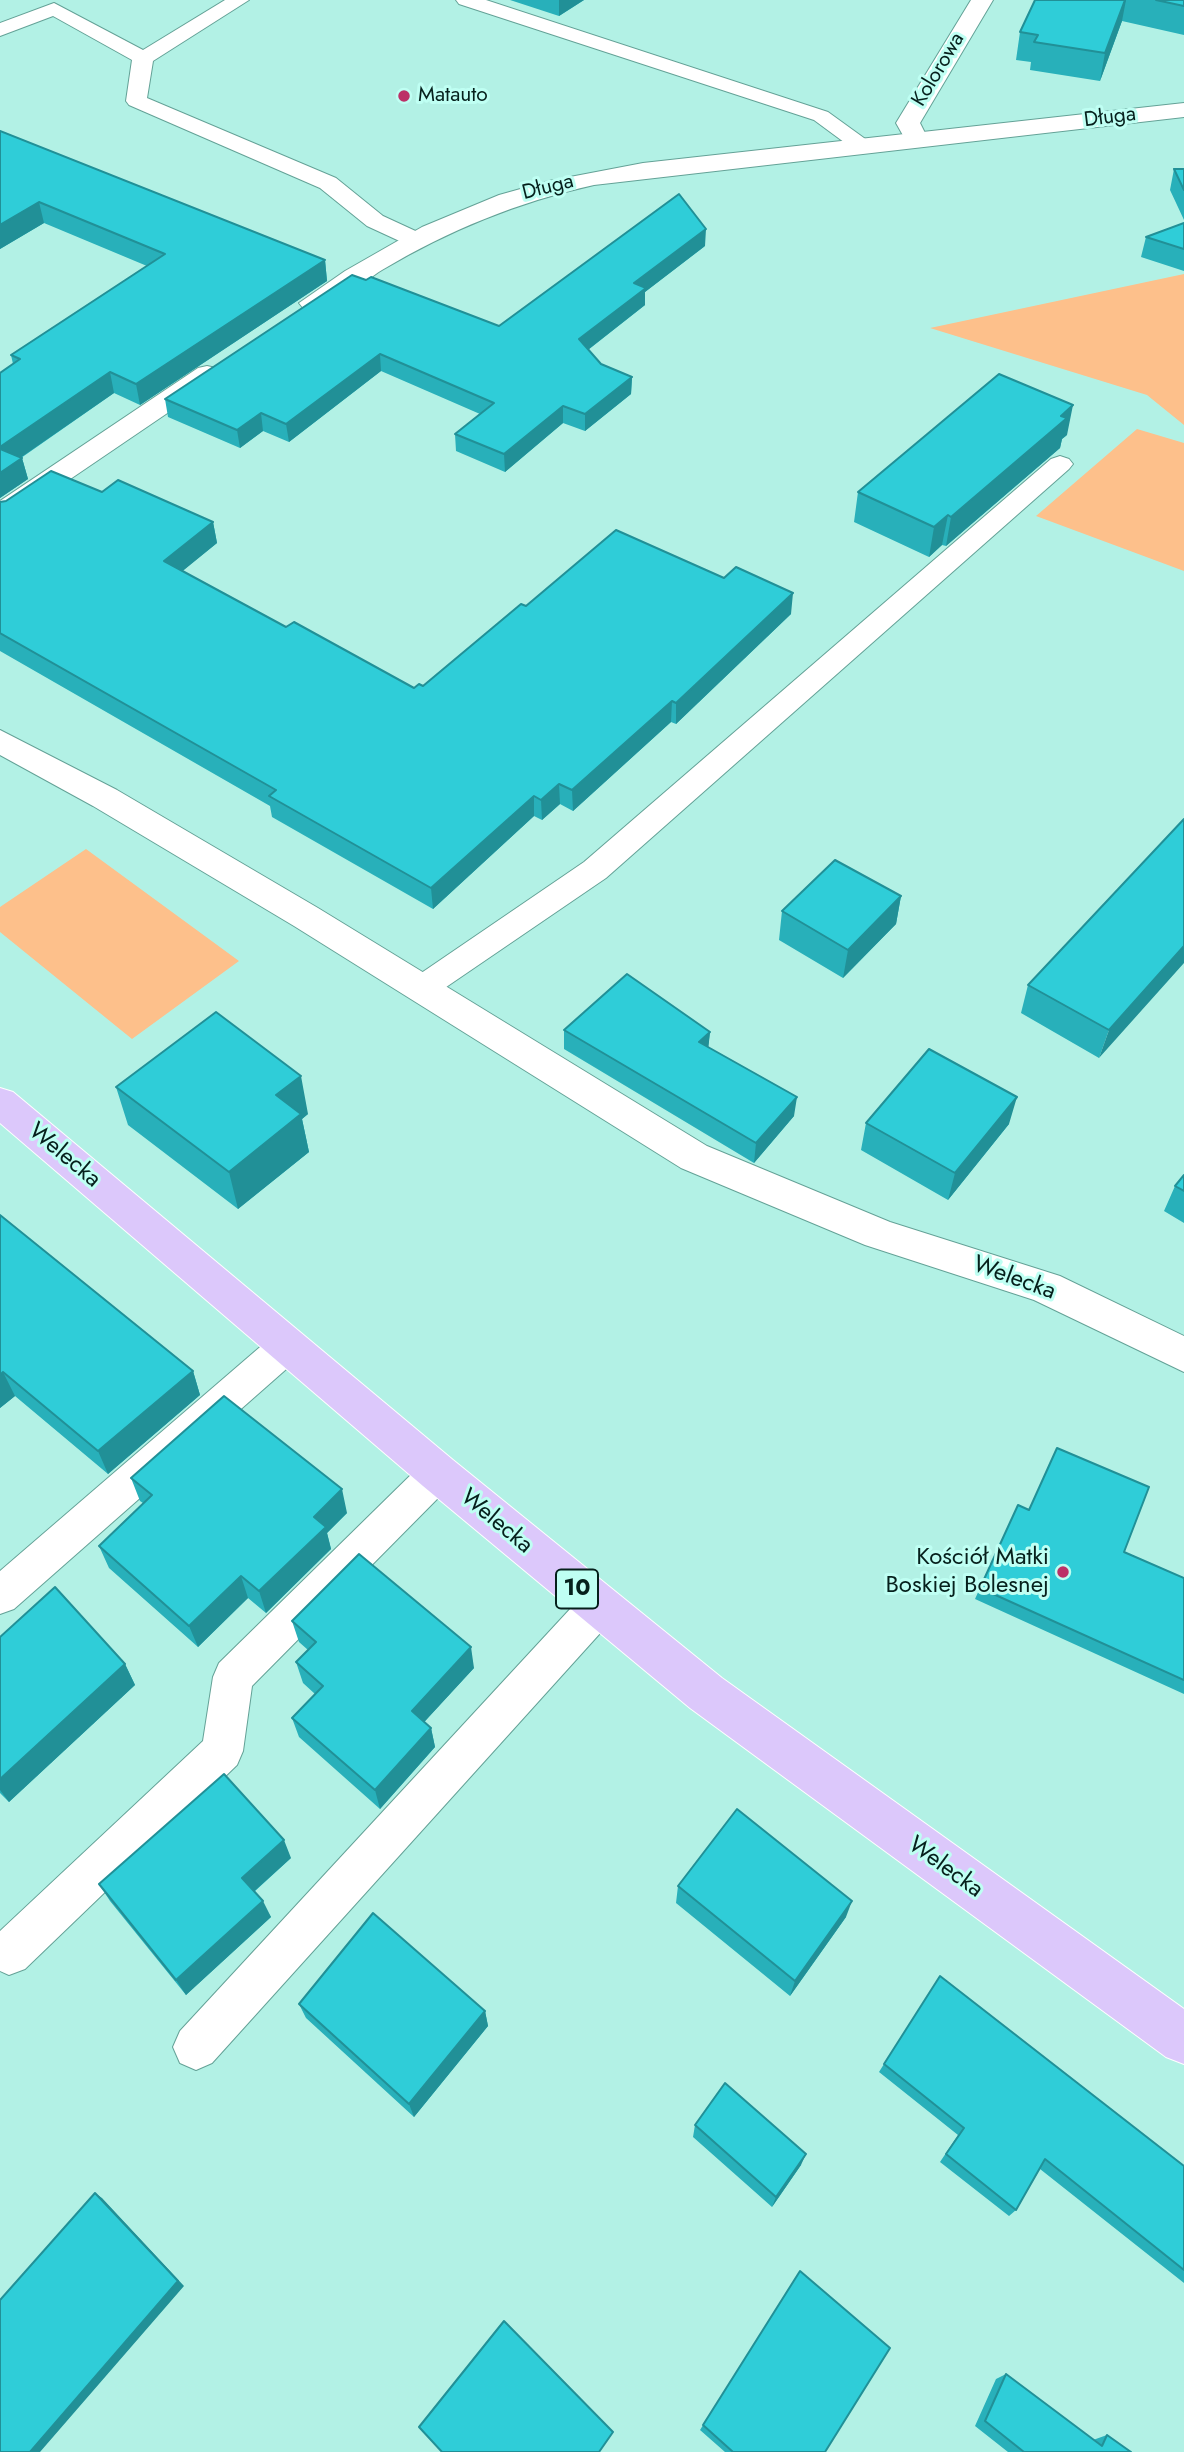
<!DOCTYPE html>
<meta charset="utf-8">
<style>
body{margin:0}
canvas{display:block;background:#b2f1e5}
</style>
<canvas width="1184" height="2452"></canvas>
<script>
const ctx = document.querySelector('canvas').getContext('2d');
ctx.lineJoin = 'round';
function fillPath(path, color) { ctx.fillStyle = color; ctx.fill(path, 'evenodd'); }
function stroke(path, color, width, dash) { ctx.strokeStyle = color; ctx.lineWidth = width; ctx.lineCap = dash ? 'butt' : 'round'; ctx.setLineDash(dash || []); ctx.stroke(path); }
function label(font, color, halo, rows, align = 'center') {
  ctx.font = font + ' Jost,sans-serif'; ctx.lineWidth = 6; ctx.setLineDash([]); ctx.textBaseline = 'middle'; ctx.strokeStyle = halo; ctx.fillStyle = color; for (const [text, x, y, turn = 0] of rows) {
    ctx.save(); ctx.translate(x, y); ctx.rotate((+turn || 0) * Math.PI / 180); ctx.textAlign = isNaN(turn) ? turn : align; if (halo) ctx.strokeText(text, 0, 0); ctx.fillText(text, 0, 0); ctx.restore();
  }
}
const green = new Path2D(`
 M1184,274V425L1147,395L930,328Z
 M1137,429L1184,443V571L1036,516Z
 M86,849L239,961L132,1039L0,932V907Z`);
const lane = new Path2D(`
 M225,0H249L153,61L147,98L336,178L383,216L422,234L425,239L422,244H406L367,226L320,188L129,105L126,101L132,60L53,16L0,36V23L54,3L143,50Z
 M456,0H486L828,112L875,146L872,151H856L814,120L459,4Z
 M1060,456L1069,459L1073,464L1069,469L606,878L433,996L422,1000L411,996L406,988L411,980L584,862L1051,459Z
 M287,1330L300,1335L305,1346L300,1357L14,1609L0,1614V1571L274,1335Z
 M438,1456L451,1461L457,1473L451,1485L252,1686L243,1751L237,1765L25,1969L9,1975L0,1971V1931L203,1741L213,1677L219,1663L425,1461Z
 M598,1588L612,1594L618,1607L612,1620L212,2063L196,2070L180,2063L173,2047L180,2031L584,1594Z`);
const street = new Path2D(`
 M971,0H993L920,123L929,141L925,146H909L896,123Z
 M0,730L117,790L318,908L707,1146L890,1222L1060,1276L1184,1336V1372L1034,1300L865,1245L681,1168L294,926L93,806L0,755Z`);
const secondary = new Path2D(`
 M1184,103V117L594,185C518,202 449,230 382,270C361,283 328,315 303,308L299,303L345,271L422,227L499,195L549,181L643,163Z
 M207,366L216,368L220,374L216,380L10,520L0,523V501L198,368Z`);
const primary = new Path2D(`
 M0,1088L13,1092L453,1460L722,1678L1184,2009V2064L1166,2057L690,1708L423,1486L0,1123Z`);
const wall = new Path2D(`
 M510,0H584L559,16Z
 M1035,0H1184V35L1122,21L1100,81L1030,70L1031,62L1016,60L1020,32Z
 M0,131L325,260L327,281L140,405L114,393L21,458H22L28,479L0,498V373L13,364L11,355L147,266L44,223L0,249Z
 M1174,169H1184V220L1170,190Z
 M1184,223V271L1141,257L1146,237Z
 M705,246L645,292V305L588,350L601,364L632,377L631,394L585,431L563,423L505,472L456,451L455,434L480,414L381,371L289,442L263,431L240,448L168,417L165,399L366,280L499,326Z
 M1067,435L1062,439L1060,448L946,546L942,545L929,557L854,522L858,492Z
 M102,492L213,522L217,543L182,571L286,627L414,688L423,686L526,606L791,614L676,724L671,722L573,811L560,804L542,820L534,816L433,909L272,817L270,806L0,651V502Z
 M1184,819L1099,1058L1021,1013L1028,985Z
 M901,896L896,924L843,978L779,940L782,911Z
 M564,1030L710,1032L708,1047L794,1116L754,1163L564,1049Z
 M116,1087L308,1114L302,1119L309,1152L238,1209L128,1125Z
 M866,1123L1009,1124L948,1200L861,1150Z
 M1184,1175V1223L1164,1211L1175,1186Z
 M0,1215L193,1371L200,1395L108,1474L15,1396L0,1408Z
 M131,1478L347,1513L327,1533L331,1549L266,1613L248,1598L198,1647L109,1568L99,1546L143,1503L140,1501Z
 M1184,1578V1694L975,1599L980,1588Z
 M292,1621L474,1668L424,1722L431,1728L435,1747L380,1809L299,1737L292,1718L315,1694L303,1683L296,1662L308,1650L299,1642Z
 M0,1637L125,1664L135,1685L9,1802L0,1793Z
 M291,1858L254,1892L271,1917L186,1995L110,1901L99,1884Z
 M678,1886L846,1917L790,1996L676,1903Z
 M299,2004L485,2011L488,2026L414,2117L306,2018Z
 M884,2064L1184,2166V2283L1040,2169L1016,2210L1009,2216L940,2162L958,2135L879,2072Z
 M695,2125L801,2165L772,2207L693,2137Z
 M800,2271L825,2452H725L700,2430Z
 M1006,2374L1093,2440L1107,2435L1131,2452H1008L975,2426L996,2379Z`);
const shadedWall = new Path2D(`
 M559,0H584L559,16Z
 M1125,0H1126L1122,21L1100,81L1105,53Z
 M39,202L44,223L0,249V225Z
 M706,229L705,246L645,292V305L580,356L579,339L634,283Z
 M325,260L327,281L140,405L136,384Z
 M380,354L381,371L289,442L286,424Z
 M110,372L114,393L4,469L0,453V447Z
 M632,377L631,394L585,431V414Z
 M1073,405L1067,435L1062,439L1060,448L946,546L951,517Z
 M563,406V423L505,472L504,454Z
 M261,413L263,431L240,448L237,430Z
 M22,458L28,479L0,498V473Z
 M948,515L942,545L929,557L934,527Z
 M213,522L217,543L168,583L164,561Z
 M793,593L791,614L676,724V703Z
 M672,701L671,722L573,811L572,790Z
 M559,784L560,804L542,820L541,800Z
 M534,796V816L433,909L431,888Z
 M901,896L896,924L843,978L848,950Z
 M1184,946V963L1099,1058L1109,1030Z
 M710,1032L708,1051L699,1042Z
 M301,1076L308,1114L302,1119L309,1152L238,1209L229,1172L276,1095Z
 M797,1097L794,1116L754,1163L756,1143Z
 M1017,1097L1009,1124L948,1200L955,1173Z
 M193,1371L200,1395L108,1474L98,1451Z
 M3,1372L15,1396L0,1408V1375Z
 M342,1489L347,1513L327,1533L331,1549L266,1613L259,1591L314,1517Z
 M241,1576L248,1598L198,1647L189,1626Z
 M471,1647L474,1668L416,1731L412,1711Z
 M125,1664L135,1685L9,1802L0,1790V1779Z
 M431,1728L435,1747L380,1809L375,1790Z
 M284,1840L291,1858L250,1895L242,1878Z
 M263,1901L271,1917L186,1995L176,1980Z
 M852,1901L846,1917L790,1996L795,1981Z
 M485,2011L488,2026L414,2117L409,2104Z
 M806,2154L801,2165L772,2207L776,2197Z
 M95,2193L102,2198L184,2286L40,2452H30Z`);
const building = new Path2D(`
 M1035,0H1125L1105,53L1034,42L1038,35L1020,32Z
 M1156,0H1184V6Z
 M0,131L325,260L136,384L110,372L0,447V373L20,359L11,355L165,254L39,202L0,225Z
 M1174,169H1184V190Z
 M679,194L706,229L634,283L646,288L579,339L601,364L632,377L585,414L563,406L504,454L455,434L494,403L380,354L286,424L261,413L237,430L165,399L352,275L366,280L371,277L499,326Z
 M1184,223V249L1146,237Z
 M999,374L1073,405L1061,416L1067,418L951,517L948,515L934,527L858,492Z
 M0,449L22,458L0,473Z
 M51,471L102,492L118,480L213,522L164,561L286,627L294,622L414,688L419,684L423,686L521,604L526,606L616,530L724,578L736,567L793,593L676,703L672,701L572,790L559,784L541,800L534,796L431,888L269,796L276,790L0,633V502L6,501Z
 M1184,819V946L1109,1030L1028,985Z
 M835,860L901,896L848,950L782,911Z
 M627,974L710,1032L699,1042L797,1097L756,1143L564,1030Z
 M216,1012L301,1076L276,1095L301,1114L229,1172L116,1087Z
 M929,1049L1017,1097L955,1173L866,1123Z
 M1184,1175V1191L1175,1186Z
 M0,1215L193,1371L98,1451L3,1372L0,1375Z
 M224,1396L342,1489L314,1517L326,1527L259,1591L241,1576L189,1626L99,1546L152,1495L131,1478Z
 M1057,1448L1149,1487L1124,1552L1184,1578V1680L980,1588L1018,1505L1029,1510Z
 M359,1554L471,1647L412,1711L431,1728L375,1790L292,1718L323,1686L296,1662L316,1642L292,1621Z
 M55,1587L125,1664L0,1779V1637Z
 M224,1774L284,1840L242,1878L263,1901L176,1980L99,1884Z
 M737,1809L852,1901L795,1981L678,1886Z
 M373,1913L485,2011L409,2104L299,2004Z
 M940,1976L1184,2166V2270L1045,2159L1016,2210L946,2154L964,2128L884,2064Z
 M725,2083L806,2154L776,2197L695,2125Z
 M95,2193L178,2281L30,2452H0V2300Z
 M800,2271L890,2348L825,2452H733L703,2425Z
 M504,2321L613,2432L599,2452H442L419,2427Z
 M1006,2374L1102,2446L1107,2435L1131,2452H1024L985,2421Z`);
const markers = [
 [404,96,7,"#bc3067"],
 [1063,1572,7,"#bc3067"]
];
const farStreetnames = [
 ["Kolorowa",939,70,-59],
 ["Długa",1110,118,-7],
 ["Długa",548,188,-14]
];
const farPoinames = [
 ["Matauto",418,96]
];
const shields = [
 [577,1589,42]
];
const shieldNames = [
 ["10",577,1589]
];
const streetNames = [
 ["Welecka",64,1156,40],
 ["Welecka",1014,1279,20],
 ["Welecka",496,1522,40],
 ["Welecka",945,1868,36]
];
const poiNames = [
 ["Kościół Matki",1049,1558],
 ["Boskiej Bolesnej",1049,1586]
];
fillPath(green, '#fdc08b');
stroke(lane, '#64a297', 2);
stroke(street, '#64a297', 2);
stroke(secondary, '#64a297', 2);
stroke(primary, '#fff', 2);
fillPath(lane, '#fff');
fillPath(street, '#fff');
fillPath(secondary, '#fff');
fillPath(primary, '#dcc8fb');
fillPath(wall, '#28b0ba');
fillPath(shadedWall, '#219097');
fillPath(building, '#2fcdd8');
stroke(building, '#219097', 2);
for (const [x, y, r, color] of markers) { const dot = new Path2D(); dot.arc(x, y, r, 0, 2 * Math.PI); ctx.fillStyle = color; ctx.fill(dot); stroke(dot, '#bffff3', 2.5); }
label('21px', '#06201c', '#bffff3', farStreetnames);
label('21px', '#06201c', '#bffff3', farPoinames, 'left');
for (const [x, y, w] of shields) { const box = new Path2D(); box.roundRect(x - w / 2, y - 19.5, w, 39, 5); ctx.fillStyle = '#bffff3'; ctx.fill(box); stroke(box, '#06201c', 2); }
label('bold 23px', '#06201c', null, shieldNames);
label('24px', '#06201c', '#bffff3', streetNames);
label('24px', '#06201c', '#bffff3', poiNames, 'right');
</script>
